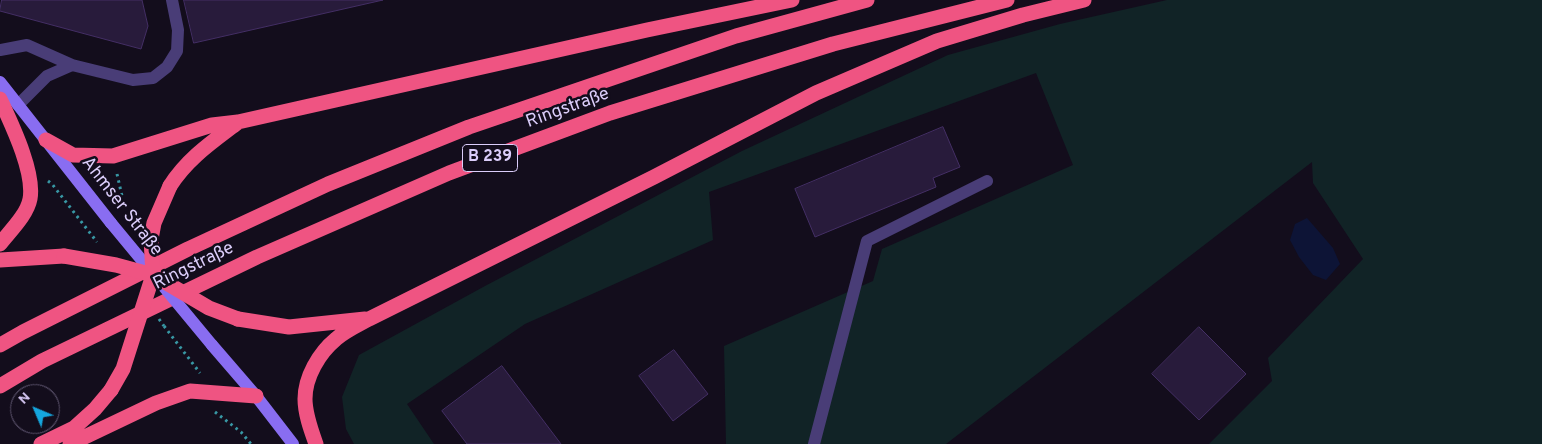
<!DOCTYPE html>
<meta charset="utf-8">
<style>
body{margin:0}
#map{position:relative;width:1542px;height:444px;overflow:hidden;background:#130d1c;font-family:Overpass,sans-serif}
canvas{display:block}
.north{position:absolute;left:10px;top:384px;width:50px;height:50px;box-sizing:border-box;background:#130d1c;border:1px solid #635a75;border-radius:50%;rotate:315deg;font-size:14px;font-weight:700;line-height:20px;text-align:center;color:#dbcdfa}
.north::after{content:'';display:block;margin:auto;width:18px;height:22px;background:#15a6de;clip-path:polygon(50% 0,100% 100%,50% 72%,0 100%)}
</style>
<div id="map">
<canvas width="1542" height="444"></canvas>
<div class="north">N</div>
</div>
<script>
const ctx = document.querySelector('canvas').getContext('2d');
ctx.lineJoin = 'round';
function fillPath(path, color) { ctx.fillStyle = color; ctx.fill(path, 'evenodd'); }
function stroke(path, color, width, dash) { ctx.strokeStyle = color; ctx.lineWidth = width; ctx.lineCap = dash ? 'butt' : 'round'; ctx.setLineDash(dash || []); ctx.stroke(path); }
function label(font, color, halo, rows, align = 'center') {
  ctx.font = font + ' Overpass,sans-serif'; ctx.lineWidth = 5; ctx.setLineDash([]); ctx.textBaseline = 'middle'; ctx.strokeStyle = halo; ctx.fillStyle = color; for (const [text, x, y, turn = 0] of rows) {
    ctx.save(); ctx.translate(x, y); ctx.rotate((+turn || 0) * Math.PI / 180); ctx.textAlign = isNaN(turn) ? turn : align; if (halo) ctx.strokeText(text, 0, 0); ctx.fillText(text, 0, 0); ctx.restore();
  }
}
const green = new Path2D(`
 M1167,0H1542V444H1209L1272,381L1268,358L1363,259L1313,183L1312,162L946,444H726L724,346L873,281L882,249L1073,165L1036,73L709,192L713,240L525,324L407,404L434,444H354L346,429L342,397L359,355L485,286L742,151L948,55L1060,24Z`);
const water = new Path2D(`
 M1307,218L1333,248L1340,264L1326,280L1313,275L1299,257L1290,240L1295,224Z`);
const building = new Path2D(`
 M2,0H142L148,26L141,49L0,11Z
 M184,0H383L194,43Z
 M943,127L960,167L933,178L936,187L815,237L795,189Z
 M1199,327L1246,374L1199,420L1152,374Z
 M674,350L708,394L673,421L639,376Z
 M502,366L561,444H467L442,411Z`);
const path = new Path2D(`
 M117,174L122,196L120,203
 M48,181L52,184L97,242
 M164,326L200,373
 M215,412L241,432L251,444`);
const lane = new Path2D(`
 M0,50L27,45L72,65L133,80L153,78L167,67L177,51L178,30L172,0
 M18,105L47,76L72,65
 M814,444L867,241L987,181`);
const secondary = new Path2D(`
 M0,82L111,223
 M212,345L256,396L293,444`);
const highway = new Path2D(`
 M0,99C11,123 35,172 30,199C27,215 10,231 0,244
 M46,140L73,155L113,156L212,125L238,122L647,30L792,0
 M170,186C187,159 212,142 237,123
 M0,260L64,256
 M238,319L289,327L365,319
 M0,345L23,332L188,249L328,184L469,127L736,36L867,0
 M0,386L42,361L257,257L449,173L610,113L833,44L1007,0
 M41,444L74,428L95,409L111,390
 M70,444L156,403L190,391L256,396
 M316,444C311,430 305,414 305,399C305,377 319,353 336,339C345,331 358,325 369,319L654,177L816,93L937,41L1023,15L1084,0`);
const pathBridge = new Path2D(`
 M159,319L164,326`);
const secondaryBridge = new Path2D(`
 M111,223L212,345`);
const highwayBridge = new Path2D(`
 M64,256L116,265L153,275L209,308L238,319
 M111,390L123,369L153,275L151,239L154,223L170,186`);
const shields = [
 [490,158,55]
];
const shieldNames = [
 ["B 239",490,158]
];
const streetNames = [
 ["Ringstraße",568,109,-20],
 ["Ahmser Straße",121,207,52],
 ["Ringstraße",194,267,-26]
];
fillPath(green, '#112326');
fillPath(water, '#0d1436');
fillPath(building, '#281b3b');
stroke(building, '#442f65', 1);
stroke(path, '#3897a4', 3, [2.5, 4]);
stroke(lane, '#493d77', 12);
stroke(secondary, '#896df1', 12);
stroke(highway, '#ef5482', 15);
stroke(pathBridge, '#3897a4', 3, [2.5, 4]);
stroke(secondaryBridge, '#896df1', 12);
stroke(highwayBridge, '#ef5482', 15);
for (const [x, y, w] of shields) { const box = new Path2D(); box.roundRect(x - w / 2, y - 13.5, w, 27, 4); ctx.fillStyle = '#130d1c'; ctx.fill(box); stroke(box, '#dbcdfa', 1); }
label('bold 16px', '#dbcdfa', null, shieldNames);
label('18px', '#dbcdfa', '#130d1c', streetNames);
</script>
